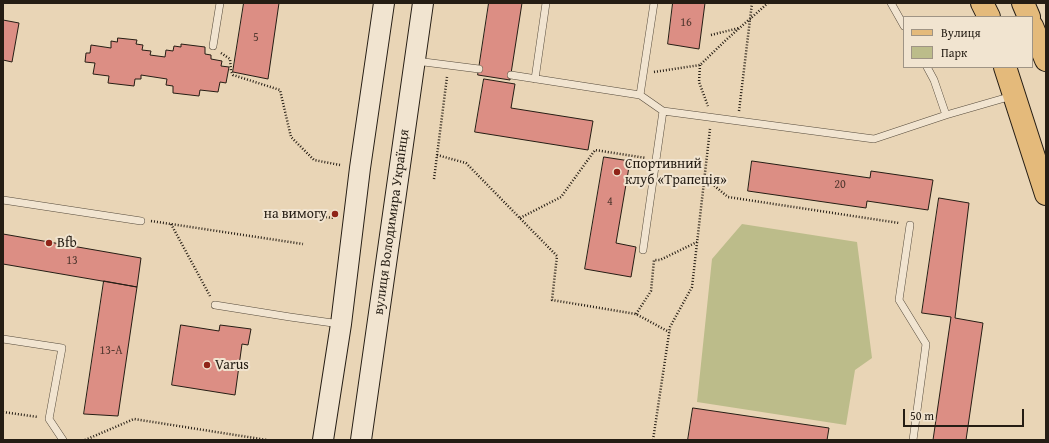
<!DOCTYPE html>
<meta charset="utf-8">
<style>
body{margin:0}
#map{position:relative;width:1049px;height:443px;overflow:hidden;background:#e9d5b6;font-family:"Gentium Book Plus",serif}
canvas{display:block}
.frame{position:absolute;inset:0;border:4px solid #251d14;pointer-events:none}
.legend{position:absolute;left:903px;top:16px;width:130px;height:52px;box-sizing:border-box;background:#f1e4d0;border:1px solid #9f9485;margin:0;padding:5px 7px;list-style:none;font-size:12px;color:#251d14}
.legend li{display:flex;align-items:center;gap:8px;height:20px}
.legend b{width:20px;border:1px solid #9f9485}
.scale{position:absolute;left:903px;top:409px;width:121px;height:18px;box-sizing:border-box;border:2px solid #251d14;border-top:0;padding-left:5px;font-size:12px;line-height:14px;white-space:nowrap;color:#251d14;-webkit-text-stroke:3px #f1e4d0;paint-order:stroke}
</style>
<div id="map">
<canvas width="1049" height="443"></canvas>
<div class="frame"></div>
<ul class="legend">
<li><b style="height:5px;background:#e4ba7b"></b>Вулиця</li>
<li><b style="height:11px;background:#bcbc8a"></b>Парк</li>
</ul>
<div class="scale">50 m</div>
</div>
<script>
const ctx = document.querySelector('canvas').getContext('2d');
ctx.lineJoin = 'round';
function fillPath(path, color) { ctx.fillStyle = color; ctx.fill(path, 'evenodd'); }
function stroke(path, color, width, dash) { ctx.strokeStyle = color; ctx.lineWidth = width; ctx.lineCap = dash ? 'butt' : 'round'; ctx.setLineDash(dash || []); ctx.stroke(path); }
function label(font, color, halo, rows, align = 'center') {
  ctx.font = font + ' "Gentium Book Plus",serif'; ctx.lineWidth = 4; ctx.setLineDash([]); ctx.textBaseline = 'middle'; ctx.strokeStyle = halo; ctx.fillStyle = color; for (const [text, x, y, turn = 0] of rows) {
    ctx.save(); ctx.translate(x, y); ctx.rotate((+turn || 0) * Math.PI / 180); ctx.textAlign = isNaN(turn) ? turn : align; if (halo) ctx.strokeText(text, 0, 0); ctx.fillText(text, 0, 0); ctx.restore();
  }
}
const green = new Path2D(`
 M742,224L857,242L872,358L855,370L846,425L697,402L712,259Z`);
const building = new Path2D(`
 M244,3H279L268,79L233,72Z
 M489,3H522L510,80L478,75Z
 M673,3H705L699,49L668,44Z
 M3,20L19,23L12,62L3,60Z
 M118,38L137,40L136,44L143,45L142,50L151,51L150,55L165,57L166,50L173,51L174,46L181,47V44L205,47V54L211,55V59L222,61L221,66L229,67L226,83L220,82L218,92L200,90L199,96L173,93V86L166,85L167,79L141,75V79H135L134,86L108,83L109,76L93,74L95,63L85,62L86,53H90L91,45L111,48V41L117,42Z
 M484,79L515,84L511,108L593,121L588,150L475,132Z
 M604,157L630,161L616,243L636,247L631,277L585,269Z
 M752,161L870,178L871,171L933,180L928,210L867,201L866,208L748,191Z
 M939,198L969,203L955,318L983,323L966,440H933L951,317L922,313Z
 M3,234L141,258L137,287L3,264Z
 M104,281L137,287L118,416L84,414Z
 M181,325L219,331L220,325L251,329L248,345L242,344L235,395L172,385Z
 M693,408L829,428L827,440H688Z`);
const path = new Path2D(`
 M711,35L739,28
 M221,53L230,59L231,71L233,75L280,90L291,137L314,160L340,165
 M700,65L699,82L708,106
 M654,72L700,65L727,39L768,3
 M739,111L752,3
 M437,155L466,163L557,256L552,300L636,314L669,332
 M705,178L728,197L899,223
 M434,179L447,77
 M308,215L334,218
 M520,218L561,197L595,150L646,158
 M151,221L303,244
 M171,224L210,296
 M636,314L651,291L654,260H660L697,242
 M3,412L38,417
 M85,440L134,419L267,440
 M653,440L670,327L692,287L710,129`);
const lane = new Path2D(`
 M891,3L904,26
 M213,46L220,3
 M416,61L479,69
 M927,67L934,80L946,115
 M511,75L640,95
 M535,79L546,3
 M663,111L874,139L946,115L1012,96
 M3,200L141,221
 M910,225L899,300L926,344L913,440
 M643,250L663,111L640,95L654,3
 M215,305L290,317L340,324
 M3,339L62,348L49,419L63,440`);
const secondary = new Path2D(`
 M323,440L341,324L360,168L384,3
 M361,440L423,3`);
const primary = new Path2D(`
 M982,3L989,17
 M1023,3L1029,17
 M1032,26L1046,60
 M1005,67L1046,194`);
const markers = [
 [617,172,4,"#8f2418"],
 [335,214,4,"#8f2418"],
 [49,243,4,"#8f2418"],
 [207,365,4,"#8f2418"]
];
const numberNames = [
 ["16",686,23],
 ["5",256,38],
 ["20",840,185],
 ["4",610,202],
 ["13",72,261],
 ["13-А",111,351]
];
const poiNames = [
 ["Спортивний",625,164],
 ["клуб «Трапеція»",625,180],
 ["на вимогу",327,214,"right"],
 ["Bfb",57,243],
 ["Varus",215,365]
];
const streetNames = [
 ["вулиця Володимира Українця",392,222,-82]
];
fillPath(green, '#bcbc8a');
fillPath(building, '#dc8e84');
stroke(building, '#251d14', 1);
stroke(lane, '#564b3c', 8);
stroke(secondary, '#251d14', 22);
stroke(primary, '#251d14', 24);
stroke(path, '#251d14', 2.5, [1, 2]);
stroke(lane, '#f1e4d0', 7);
stroke(secondary, '#f1e4d0', 20);
stroke(primary, '#e4ba7b', 22);
for (const [x, y, r, color] of markers) { const dot = new Path2D(); dot.arc(x, y, r, 0, 2 * Math.PI); ctx.fillStyle = color; ctx.fill(dot); stroke(dot, '#f1e4d0', 1.5); }
label('12px', '#533930', null, numberNames);
label('14px', '#251d14', '#f1e4d0', poiNames, 'left');
label('14px', '#251d14', '#f1e4d0', streetNames);
</script>
